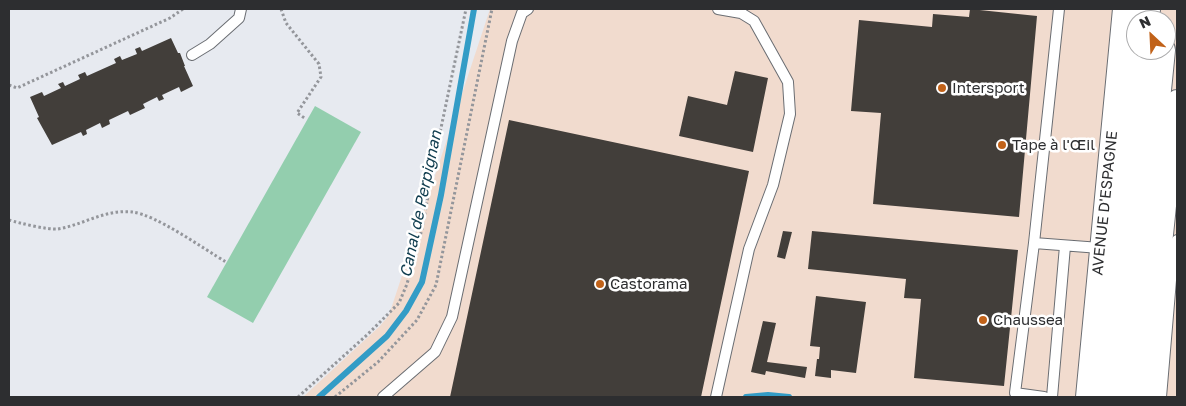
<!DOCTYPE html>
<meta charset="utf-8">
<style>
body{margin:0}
#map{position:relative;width:1186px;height:406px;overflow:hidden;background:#e7eaf0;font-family:"Golos Text",sans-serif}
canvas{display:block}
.frame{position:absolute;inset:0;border:10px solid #2d2e30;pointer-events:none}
.north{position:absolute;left:1126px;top:10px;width:50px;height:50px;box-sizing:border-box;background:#fff;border:1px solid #ababac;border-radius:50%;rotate:335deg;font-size:14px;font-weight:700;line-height:20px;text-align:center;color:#2d2e30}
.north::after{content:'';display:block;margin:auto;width:18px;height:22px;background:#c16219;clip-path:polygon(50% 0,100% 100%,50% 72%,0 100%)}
</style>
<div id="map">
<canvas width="1186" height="406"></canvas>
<div class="frame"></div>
<div class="north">N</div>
</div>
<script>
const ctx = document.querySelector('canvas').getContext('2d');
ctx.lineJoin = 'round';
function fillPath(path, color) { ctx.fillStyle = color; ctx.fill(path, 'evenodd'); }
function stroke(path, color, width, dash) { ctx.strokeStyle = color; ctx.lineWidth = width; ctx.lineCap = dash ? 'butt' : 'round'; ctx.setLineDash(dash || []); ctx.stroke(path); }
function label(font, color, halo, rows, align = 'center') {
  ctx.font = font + ' "Golos Text",sans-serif'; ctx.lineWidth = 5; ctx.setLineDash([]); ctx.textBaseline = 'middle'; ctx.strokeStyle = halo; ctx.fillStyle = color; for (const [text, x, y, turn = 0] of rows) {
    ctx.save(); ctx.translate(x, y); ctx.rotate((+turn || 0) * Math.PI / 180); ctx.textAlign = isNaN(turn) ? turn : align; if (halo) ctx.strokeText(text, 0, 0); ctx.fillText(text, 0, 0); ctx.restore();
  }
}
const commercial = new Path2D(`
 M490,9H1177V397H303L380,326L389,315ZM1136,20H1166V50H1136Z`);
const green = new Path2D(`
 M315,106L361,132L253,323L207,297Z`);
const stream = new Path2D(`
 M319,397L387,336L406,311L422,282L441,195L474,9
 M746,397L768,395L789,397`);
const building = new Path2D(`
 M970,9L1037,16L1019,217L873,204L881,113L851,111L859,20L932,27L933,14L969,17Z
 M171,38L178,53H180L185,66H184L193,86L181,92L179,87L162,95L164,99L159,101L157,97L143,104L145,108L130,115L128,111L109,120L110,124L102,128L100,123L86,130L87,134L83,136L81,132L52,145L37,118L39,117L30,97L42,92L44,96L61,88L58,84L63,82L65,86L80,79L78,75L85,72L87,76L116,63L114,59L120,56L122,60L137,54L135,49L140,47L142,51Z
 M735,71L768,78L753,152L679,136L688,96L727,105Z
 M509,120L749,171L701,397H450Z
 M783,231L792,232L785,259L777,257Z
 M812,231L1018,250L1004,386L914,378L921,299L904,298L906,279L808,269Z
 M816,296L866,302L856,373L831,370V378L815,376L817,359H819L820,347L810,346Z
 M763,321L776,323L767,362L807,367L805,378L766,371L765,375L751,372Z`);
const path = new Path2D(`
 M281,9L286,23L319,64L321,77L297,113L306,119
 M9,85L17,88L170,18L183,9
 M9,220C19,223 48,230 58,229C83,225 105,209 132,212C155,214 204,249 226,262
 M298,397L368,334L399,303L407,284L422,229L437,147L466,9
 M335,397L378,362L417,320L436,285L492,9`);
const service = new Path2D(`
 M192,55L210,44L239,18L241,9
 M1034,243L1100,248
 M383,397L435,352L452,317L512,41L522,13L528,9
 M716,397L749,249L773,185L790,114L788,82L754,21L741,13L718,9
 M1044,397L1015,393L1034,243L1059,9
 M1052,397L1065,246
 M1161,397L1174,245L1177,240`);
const minor = new Path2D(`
 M1086,397L1123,9
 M1148,397L1162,244L1177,100`);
const secondary = new Path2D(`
 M1145,20L1146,9
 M1106,397L1142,50
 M1126,397L1161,50`);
const markers = [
 [942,88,5,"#c16219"],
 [1002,145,5,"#c16219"],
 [600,284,5,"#c16219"],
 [983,320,5,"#c16219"]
];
const poiNames = [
 ["Intersport",952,88],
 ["Tape à l'Œil",1012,145],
 ["Castorama",610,284],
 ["Chaussea",993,320]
];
const streetNames = [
 ["AVENUE D'ESPAGNE",1105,203,-84]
];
const waterNames = [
 ["Canal de Perpignan",421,204,-78]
];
fillPath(commercial, '#f1dbce');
fillPath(green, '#93ceae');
stroke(stream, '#339cc6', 6);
fillPath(building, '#423e3a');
stroke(service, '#6a6d72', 12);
stroke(minor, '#6a6d72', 22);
stroke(secondary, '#6a6d72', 30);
stroke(path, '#94969b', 3, [2.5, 2.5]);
stroke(service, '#fff', 10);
stroke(minor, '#fff', 20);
stroke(secondary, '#fff', 28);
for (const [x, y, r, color] of markers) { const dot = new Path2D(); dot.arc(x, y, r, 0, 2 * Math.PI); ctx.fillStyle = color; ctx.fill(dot); stroke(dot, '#fff', 2); }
label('15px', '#2d2e30', '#fff', poiNames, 'left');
label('15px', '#2d2e30', '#fff', streetNames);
label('italic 16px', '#0f3c4e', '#fff', waterNames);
</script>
